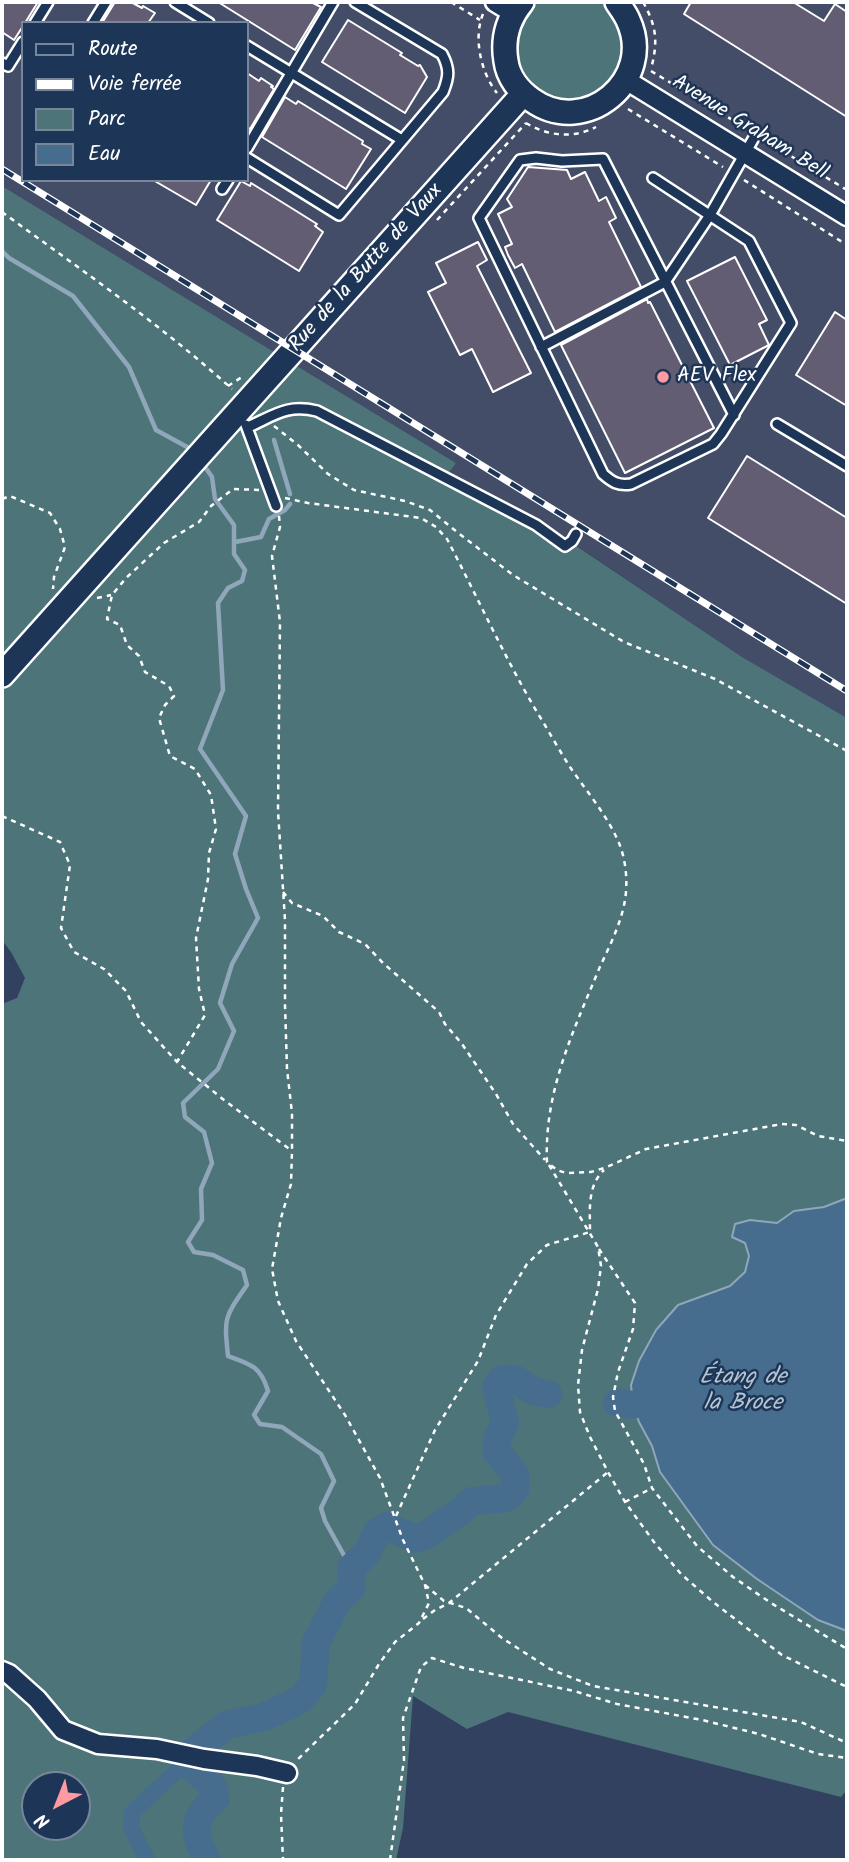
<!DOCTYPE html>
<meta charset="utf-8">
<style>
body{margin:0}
#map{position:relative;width:849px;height:1862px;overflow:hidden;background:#32415f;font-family:Kalam,sans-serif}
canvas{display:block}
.frame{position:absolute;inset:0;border:4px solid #fff;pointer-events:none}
.legend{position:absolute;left:21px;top:21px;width:228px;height:161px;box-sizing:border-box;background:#1d3557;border:2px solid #77869a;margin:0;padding:9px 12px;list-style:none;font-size:21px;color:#fff}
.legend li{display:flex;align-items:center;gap:14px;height:35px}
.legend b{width:35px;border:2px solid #77869a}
.north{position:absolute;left:21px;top:1771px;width:70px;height:70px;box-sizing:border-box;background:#1d3557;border:2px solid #77869a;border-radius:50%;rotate:222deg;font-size:19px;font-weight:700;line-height:28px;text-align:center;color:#fff}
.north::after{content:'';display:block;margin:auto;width:24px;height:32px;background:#ff9aa2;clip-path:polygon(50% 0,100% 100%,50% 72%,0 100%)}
</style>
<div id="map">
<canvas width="849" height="1862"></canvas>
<div class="frame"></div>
<ul class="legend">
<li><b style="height:9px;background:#1d3557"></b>Route</li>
<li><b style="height:9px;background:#fff"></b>Voie ferrée</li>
<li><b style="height:19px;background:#4c7479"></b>Parc</li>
<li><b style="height:19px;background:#466d8e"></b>Eau</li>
</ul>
<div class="north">N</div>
</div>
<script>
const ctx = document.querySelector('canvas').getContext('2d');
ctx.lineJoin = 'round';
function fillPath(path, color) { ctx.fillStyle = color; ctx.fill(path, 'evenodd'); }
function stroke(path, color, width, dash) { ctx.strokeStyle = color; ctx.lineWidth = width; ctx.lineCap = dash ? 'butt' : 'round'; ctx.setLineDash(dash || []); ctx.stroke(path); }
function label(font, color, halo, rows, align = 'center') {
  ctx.font = font + ' Kalam,sans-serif'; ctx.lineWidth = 5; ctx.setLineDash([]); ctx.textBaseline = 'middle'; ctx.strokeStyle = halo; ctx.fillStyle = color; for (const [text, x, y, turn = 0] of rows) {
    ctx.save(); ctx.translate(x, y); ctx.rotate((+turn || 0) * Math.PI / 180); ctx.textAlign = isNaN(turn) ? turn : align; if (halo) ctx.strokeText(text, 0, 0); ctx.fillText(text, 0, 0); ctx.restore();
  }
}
const built = new Path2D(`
 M2,2H847V718L742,657L543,523L448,474L456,463L2,186ZM23,23H247V180H23Z`);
const green = new Path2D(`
 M533,2H601L616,18L624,41V53L616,76L599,94L577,103L552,101L522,81L511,47L531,4Z
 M2,186L456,463L448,474L542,523L742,657L847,718V1198L824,1207L794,1211L777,1223L750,1220L745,1243L749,1256L745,1272L730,1286L678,1305L655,1330L639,1361V1422L652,1446L660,1472L713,1545L757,1579L818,1620L847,1631V1790L841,1797L508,1712L467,1729L413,1696L403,1828L396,1860H2V1004L17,998L25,978L11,952L2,940ZM35,1785H77V1827H35Z`);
const water = new Path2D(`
 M847,1198V1631L818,1620L757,1579L713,1545L660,1472L652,1446L639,1422L633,1405L631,1385L639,1361L656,1330L678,1305L730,1286L745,1272L749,1256L745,1243L732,1237L735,1224L750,1220L777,1223L794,1211L824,1207Z`);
const stream = new Path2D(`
 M2,251L9,258L73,296L129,367L156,430L189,448
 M274,440L290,494
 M203,464L212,477L215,499L234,525V554L245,570L242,581L228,588L218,603L223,690L200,749L246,816L235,854L246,889L258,918L232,964L220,1003L234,1031L218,1069L183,1103L185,1117L204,1132L212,1163L201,1189L202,1220L188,1242L194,1252L213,1255L243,1270L247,1285C224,1318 224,1317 228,1356C251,1364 261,1367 268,1391L254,1415L260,1424L282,1427L321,1454L334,1481L321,1508L325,1521L351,1568
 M235,542L261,537L269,519L285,510L290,504`);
const canal = new Path2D(`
 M147,1860L131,1827L132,1813L186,1762`);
const river = new Path2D(`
 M617,1403L633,1405
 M207,1860C193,1835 191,1818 216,1798C214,1778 197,1776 186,1762L195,1750L226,1725L264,1717L300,1700L313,1685L316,1643L337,1602L352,1587L351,1568L367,1553L377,1532L387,1526L415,1539L426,1535L462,1510L472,1501L507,1498L515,1490V1474L496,1451L497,1440L505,1423L496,1387L502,1379H515L533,1391L548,1394`);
const building = new Path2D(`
 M2,2H38L25,23H23V26L14,40L2,32Z
 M115,2H131L142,8L143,6L155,13L148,23H102Z
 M218,2H311L321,7L295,50Z
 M691,2H793L824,21L835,4L847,12V117L684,14Z
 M348,20L402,53L400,55L418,66L420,65L427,77L405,113L322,62Z
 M247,73L259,81L261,78L273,86L271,87L274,89L250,129L247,127Z
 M285,97L296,104L298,101L363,141L362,144L371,149L346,189L262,137Z
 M528,167L567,170L571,179L585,172L599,201L606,197L616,218L609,222L641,287L555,332L522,264L515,268L508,255L505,247L512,244L498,214L512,207L507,199Z
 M153,180H211L196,205Z
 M241,181L250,186L251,183L293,209L317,224L315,226L323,232L299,271L217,220Z
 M478,242L487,260L477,266L531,373L493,392L472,349L460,355L428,292L446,283L436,263Z
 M735,257L767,320L759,324L769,345L730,365L687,281Z
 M647,299L648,303L650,302L714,428L625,473L561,345Z
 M835,312L847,320V406L796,375Z
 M747,456L847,518V604L708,518Z`);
const path = new Path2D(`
 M451,2L480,20
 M643,2C656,25 658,40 652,65
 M483,14C473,38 481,73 497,93
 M651,71L746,128
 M628,109L723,167
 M526,123C547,136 573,139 596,127
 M766,141L847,190
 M744,180L847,245
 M2,212C80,269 160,324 232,389
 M437,220L526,123
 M228,386L242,377
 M274,426L298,445L328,474L354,490L405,501L430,510L457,532L513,575L624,642L715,679L847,751
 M259,490L233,489L211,506L199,522L164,543L126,578L112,595L107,619L120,625L127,645L139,656L145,672L169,686L174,696L165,705L159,718L170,756L195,769L211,795L216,829L209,853L208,879L196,938L199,989L205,1015L177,1062L224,1100L292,1151
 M285,498L308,503L421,518L436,527L447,539C479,600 507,663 543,722C552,737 561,753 570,767C587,792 607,815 619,843C626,860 628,882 625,900C621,924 609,947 599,969C573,1032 544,1092 547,1162L557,1170L566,1173L591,1172L607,1167L646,1149L782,1124L796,1125L818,1136L847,1141
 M2,499L10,496L50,513L60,529L65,547L54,577L53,589
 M279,516L280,527L272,556L280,622L278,811L285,920V1005L287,1069L292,1113V1151L291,1184L281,1218L272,1269L278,1301L296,1341L345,1415L380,1478L403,1540L425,1585L429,1603L419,1623L395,1642L379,1664L355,1704L297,1760
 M97,598L111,595
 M2,816L60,842L70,865L61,928L74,952L104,969L126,991L141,1022L177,1062
 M283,892L292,903L323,916L339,932L365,944L383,963L439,1012L445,1024L462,1044L496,1094L513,1124L545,1160
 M549,1165L598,1247L601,1266L598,1289L582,1350L578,1385L580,1412L590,1437L608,1472L625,1502L654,1542L681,1574L713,1602L782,1655L847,1687
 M599,1249L635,1303L633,1329L618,1372L613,1397L615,1411L644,1464L652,1488L697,1546L733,1577L771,1603L847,1649
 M625,1502L652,1488
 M396,1516L435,1430L478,1361L496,1315L527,1264L547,1245L590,1232C590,1210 587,1186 604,1170
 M425,1585L444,1601L466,1608L502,1638L550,1669L593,1686L801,1722L847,1743
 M423,1619L435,1610L449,1603L608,1472
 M283,1787L281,1814L283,1860
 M390,1860L404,1760L403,1718L421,1667L432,1658L464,1668L574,1691L617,1704L702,1720L759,1734L818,1754L847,1758`);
const lane = new Path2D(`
 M175,2L209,23
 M35,23L48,2
 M93,23L106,2
 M247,46L402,140
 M2,63L8,66L23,42
 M247,148L333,2
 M247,158L339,215L443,92C449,77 450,69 442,54L355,2
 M653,178L749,241L791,323L721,434L713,444L631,484C618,486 612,482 603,474L479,218L520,160L536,158L562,161L603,159L734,415
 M222,189L228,180
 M541,347L665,282L710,215L756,134
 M777,424L847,466
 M246,425L276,506
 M248,427C275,415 287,404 317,411L536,525L565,546L572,541L576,534`);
const street = new Path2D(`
 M495,2L513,13
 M626,80L847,216
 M2,1671L9,1674L37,1699L63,1730L98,1744L157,1749L204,1759L257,1766L287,1773`);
const secondary = new Path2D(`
 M522,2C508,19 502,38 506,61C508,77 519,91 532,100C585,138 656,80 628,20C625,13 620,7 617,2
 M2,675L523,94`);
const rail = new Path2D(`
 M2,169L847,691`);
const markers = [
 [663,377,7,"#ff9aa2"]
];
const streetNames = [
 ["Avenue Graham Bell",749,129,32],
 ["Rue de la Butte de Vaux",367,269,-48]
];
const poiNames = [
 ["AEV Flex",677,377]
];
const waterNames = [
 ["Étang de",743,1379],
 ["la Broce",743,1405]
];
fillPath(built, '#444d68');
fillPath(green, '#4c7479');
fillPath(water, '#466d8e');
stroke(water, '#90a7bb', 2);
stroke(stream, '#90a7bb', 4.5);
stroke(canal, '#466d8e', 16);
stroke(river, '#466d8e', 28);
fillPath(building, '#625d72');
stroke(building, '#fff', 2);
stroke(lane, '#fff', 14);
stroke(street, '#fff', 23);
stroke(secondary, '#fff', 28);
stroke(path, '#fff', 2.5, [5, 5]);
stroke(lane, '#1d3557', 9);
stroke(street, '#1d3557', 18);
stroke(secondary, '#1d3557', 23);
stroke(rail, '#fff', 7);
stroke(rail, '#1d3557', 4.5, [13]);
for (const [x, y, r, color] of markers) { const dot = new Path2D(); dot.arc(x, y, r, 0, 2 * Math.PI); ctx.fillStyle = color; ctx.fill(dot); stroke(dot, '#1d3557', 2.5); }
label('21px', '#fff', '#1d3557', streetNames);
label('21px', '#fff', '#1d3557', poiNames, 'left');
label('italic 23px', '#b5c5d2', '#1d3557', waterNames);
</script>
